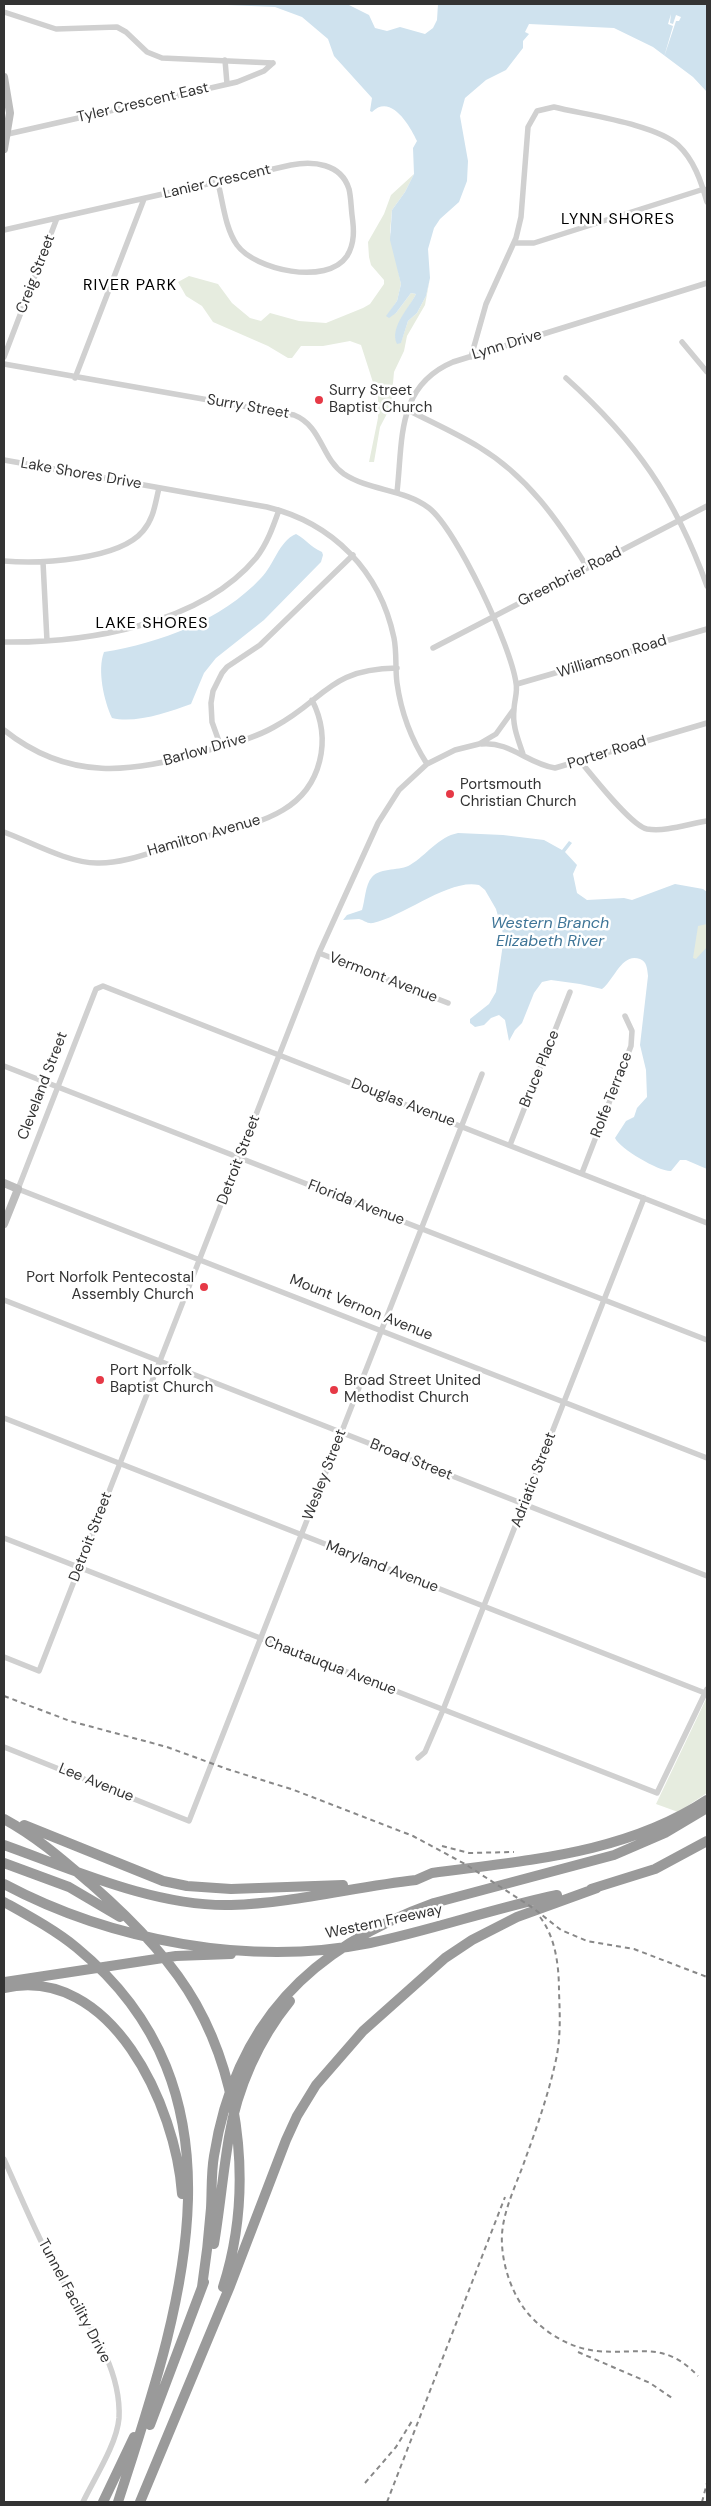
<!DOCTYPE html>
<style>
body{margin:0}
#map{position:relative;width:711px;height:2506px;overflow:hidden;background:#fff;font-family:"DM Sans",sans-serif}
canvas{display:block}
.frame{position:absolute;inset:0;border:5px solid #333;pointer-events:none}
</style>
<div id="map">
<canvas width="711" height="2506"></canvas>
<div class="frame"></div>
</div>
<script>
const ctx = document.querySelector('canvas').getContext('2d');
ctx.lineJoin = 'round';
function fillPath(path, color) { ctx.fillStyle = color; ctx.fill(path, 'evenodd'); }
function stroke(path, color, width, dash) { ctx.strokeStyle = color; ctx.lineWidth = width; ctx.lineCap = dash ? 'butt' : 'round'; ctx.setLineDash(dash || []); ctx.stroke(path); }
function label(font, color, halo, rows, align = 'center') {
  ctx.font = font + ' "DM Sans",sans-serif'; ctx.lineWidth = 5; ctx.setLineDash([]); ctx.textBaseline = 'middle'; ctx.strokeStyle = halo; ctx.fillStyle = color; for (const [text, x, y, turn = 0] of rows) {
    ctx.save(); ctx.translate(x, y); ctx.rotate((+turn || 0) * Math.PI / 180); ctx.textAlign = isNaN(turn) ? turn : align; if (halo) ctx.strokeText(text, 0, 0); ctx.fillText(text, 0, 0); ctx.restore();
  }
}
const green = new Path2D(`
 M414,174L405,192L392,210L390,232L401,284L397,301L387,316L396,313L411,293L416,294C408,310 396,322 396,341L401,342L408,321L417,313L426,296L430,278L425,305L407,336L404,351L394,372L391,406L380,427L374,462H369L378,418V398L361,345L350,341L323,346H301L292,358H288L268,346L213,322L202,306L186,296L178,282L189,276L218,284L232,303L250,318L261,321L270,313L299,321L326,323L363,308L370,304L384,284V280L371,265L369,257L368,242L384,214L391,195Z
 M707,914V972L672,969L685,931Z
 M707,1697V1793L678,1812L656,1804Z`);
const water = new Path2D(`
 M203,4H347L369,15L375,28L387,31L400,27L425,34L433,28L437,20L438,4H707V92L693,77L653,47L614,28L529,24L525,32L529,34L523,41V48L506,70L486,80L465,98L460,116L468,161L467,181L459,202L440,219L434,228L428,249L430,278L426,296L417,313L408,321L401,343L397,344C389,328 409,308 416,294L411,293L396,313L389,318L386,316L397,301L401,284L390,240L392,210L405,192L414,174L413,148L417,141C410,126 391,93 372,112L370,111L372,98L334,56L328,39L302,17L275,7Z
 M296,534C307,540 309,546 322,552L323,555L321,562L264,620L216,658L204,673L191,704C169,712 135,724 112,718C104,701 97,670 104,652C160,643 222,620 261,578C274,565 279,541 296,534Z
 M458,833L503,835L544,840L562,850L569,841L572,843L565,852L577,865L573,874L577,893L587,900L624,898L632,900L675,884L703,889L707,892V924L698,926L693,958L696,959L707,947V1169L686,1160H680L671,1171C660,1172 620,1149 615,1138L626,1121L634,1117L637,1108L647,1097L646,1070L640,1045L648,976C647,968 647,962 640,959C622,952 614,980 602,989L580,984L551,980L542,982L534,993L522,1023L515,1030L509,1041L505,1020L499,1015L491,1018L484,1025L475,1027L470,1023V1019L489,1004L496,992L504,937L496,909L485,890L479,885C450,878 404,916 373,923C367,924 364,920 359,919C354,919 348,920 343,920L347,915L362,910C365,901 365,885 372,877C381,867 401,871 410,865C427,855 438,837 458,833Z`);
const pier = new Path2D(`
 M671,14L670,23L673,24L676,15L681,17L679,21H676L664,57L673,26L668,24Z`);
const street = new Path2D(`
 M4,12L56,29L117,27L126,32L147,52L162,58L273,63
 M225,60L227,84
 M8,134L237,82L264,71L273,63
 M4,230L291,165C313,161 341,163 349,189C351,197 351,207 352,215C354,229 355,243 347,256C327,286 255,270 237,245C225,228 223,202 218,183
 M514,243H534L704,189
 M682,342L707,372
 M4,357L57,218
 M471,357L486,304L516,238L521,217L528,127L537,111L554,107C586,115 655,124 678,145C694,160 701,181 707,202
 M4,364L294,415C322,426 321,458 344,474C370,491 404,489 429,508C457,530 511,646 516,683C518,692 514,701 514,710C512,725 518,739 523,754
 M75,378L144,199
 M566,378C636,441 675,497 707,586
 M408,410C431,422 456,433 479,447C527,476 558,520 587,567
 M4,460L267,507C333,523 380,571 394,638C397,653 395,668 397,683C401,712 411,739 427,764
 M397,492C403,440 396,386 453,362L707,283
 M4,561C40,564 119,560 143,531C154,518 155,504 159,488
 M43,562L47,641
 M4,642C86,643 200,625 256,558C267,544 273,527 279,510
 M433,648L707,506
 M517,684L707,629
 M4,730C69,782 132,773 206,751C229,744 253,739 274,727C326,699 328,669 397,668
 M481,744C510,741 528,764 555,768L707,723
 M221,747L212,722L211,703L213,691L222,673L227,667L260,645L353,555
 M580,761C592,775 631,826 647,829C666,832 688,824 707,821
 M4,832C31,842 68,863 97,863C126,864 158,849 186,842C215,833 257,826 283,810C322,787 332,739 312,700
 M319,953L448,1003
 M4,1066L707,1340
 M510,1145L570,992
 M582,1173L631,1046L632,1031L625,1016
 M707,1223L103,986L96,989L18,1189L707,1458
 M4,1300L707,1576
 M4,1418L705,1693
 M4,1538L657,1793L707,1689
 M4,1657L39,1671L319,953L378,823L399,790L427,764L455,750L479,744L496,734L514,709
 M4,1747L189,1821L482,1074
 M418,1758L425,1752L443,1710L644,1198
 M4,2159C19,2193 34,2229 52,2263C78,2310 122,2361 119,2418C117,2444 94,2479 83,2502`);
const secondary = new Path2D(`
 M4,77L10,113L4,149
 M4,1183L18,1189L4,1224`);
const highway = new Path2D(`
 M4,1819C37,1837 63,1860 91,1884C130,1918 171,1959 196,2004C243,2088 252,2197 223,2287
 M24,1825L163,1881L187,1886L231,1889L343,1885
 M4,1845C74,1870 156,1907 231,1905C293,1903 354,1887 416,1880L432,1873C527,1860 625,1854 707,1800
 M4,1863L69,1887L120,1917
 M4,1884C111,1941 251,1967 370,1943C433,1930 494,1908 557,1895
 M591,1889L655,1869L707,1841
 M4,1902C29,1916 55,1930 77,1948C258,2097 177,2318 118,2502
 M5,1982L176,1956L231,1954
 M4,1988C112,1964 176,2107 182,2194
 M214,2244C220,2208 223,2172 229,2137C237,2088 259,2039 290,2001
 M202,2287C206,2261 209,2235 211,2208C212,2191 211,2173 214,2156C235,2023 311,1947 434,1903L614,1855L665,1833L707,1808
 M150,2425L204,2282
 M103,2502L134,2437
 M140,2502L230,2286L286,2140L297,2116L316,2085L363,2031L445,1958L472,1940L517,1917L597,1888`);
const rail = new Path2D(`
 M4,1696L70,1721L167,1747L227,1769L294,1790L413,1836L465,1864L533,1908L561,1930L587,1941L634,1949L707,1977
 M442,1846L469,1853L514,1852
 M540,1917C556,1938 559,1967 559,1992C560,2016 561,2040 555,2064C548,2095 537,2127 526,2157C517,2184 500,2215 502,2244C503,2267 512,2293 526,2311C543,2332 569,2348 597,2351C639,2355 664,2340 698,2376
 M578,2352L650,2383L672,2398
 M365,2483L396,2447L412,2421
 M387,2502L505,2197
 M702,2502L707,2483`);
const markers = [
 [319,400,5,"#e63946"],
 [450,794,5,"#e63946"],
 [204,1287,5,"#e63946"],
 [100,1380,5,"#e63946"],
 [334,1390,5,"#e63946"]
];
const streetNames = [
 ["Tyler Crescent East",143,103,-13],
 ["Lanier Crescent",217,182,-13],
 ["Creig Street",36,274,-69],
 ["Lynn Drive",507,345,-17],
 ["Surry Street",248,407,10],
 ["Lake Shores Drive",81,474,10],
 ["Greenbrier Road",570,577,-27],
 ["Williamson Road",612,657,-17],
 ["Barlow Drive",205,750,-16],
 ["Porter Road",607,753,-17],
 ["Hamilton Avenue",204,836,-16],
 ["Vermont Avenue",383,978,21],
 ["Bruce Place",540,1069,-68],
 ["Cleveland Street",43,1086,-69],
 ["Rolfe Terrace",612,1095,-69],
 ["Douglas Avenue",403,1103,21],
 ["Detroit Street",239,1160,-69],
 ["Florida Avenue",356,1203,21],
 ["Mount Vernon Avenue",361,1308,22],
 ["Broad Street",411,1460,22],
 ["Wesley Street",325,1475,-69],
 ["Adriatic Street",534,1480,-69],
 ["Detroit Street",91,1537,-69],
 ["Maryland Avenue",382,1567,21],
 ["Chautauqua Avenue",330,1666,21],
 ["Lee Avenue",96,1783,22],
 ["Western Freeway",384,1922,-12],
 ["Tunnel Facility Drive",74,2301,62]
];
const poiNames = [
 ["Surry Street",329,391],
 ["Baptist Church",329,408],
 ["Portsmouth",460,785],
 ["Christian Church",460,802],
 ["Port Norfolk Pentecostal",194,1278,"right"],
 ["Assembly Church",194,1295,"right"],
 ["Port Norfolk",110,1371],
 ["Baptist Church",110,1388],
 ["Broad Street United",344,1381],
 ["Methodist Church",344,1398]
];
const neighbourhoodNames = [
 ["LYNN SHORES",618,220],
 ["RIVER PARK",130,286],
 ["LAKE SHORES",152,624]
];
const waterNames = [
 ["Western Branch",550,924],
 ["Elizabeth River",550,942]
];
fillPath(green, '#e6ecdf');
fillPath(water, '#cfe2ee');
fillPath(pier, '#fff');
stroke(street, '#d0d0d0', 5.5);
stroke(secondary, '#bdbdbd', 8);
stroke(highway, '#9a9a9a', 10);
stroke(rail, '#888', 2, [5, 4]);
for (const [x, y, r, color] of markers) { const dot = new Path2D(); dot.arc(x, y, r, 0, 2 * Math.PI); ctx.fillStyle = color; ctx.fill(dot); stroke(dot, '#fff', 2); }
label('15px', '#333', '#fff', streetNames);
label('15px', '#333', '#fff', poiNames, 'left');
ctx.letterSpacing = '1px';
label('16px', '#000', '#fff', neighbourhoodNames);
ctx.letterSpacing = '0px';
label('italic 16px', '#3f7597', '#fff', waterNames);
</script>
